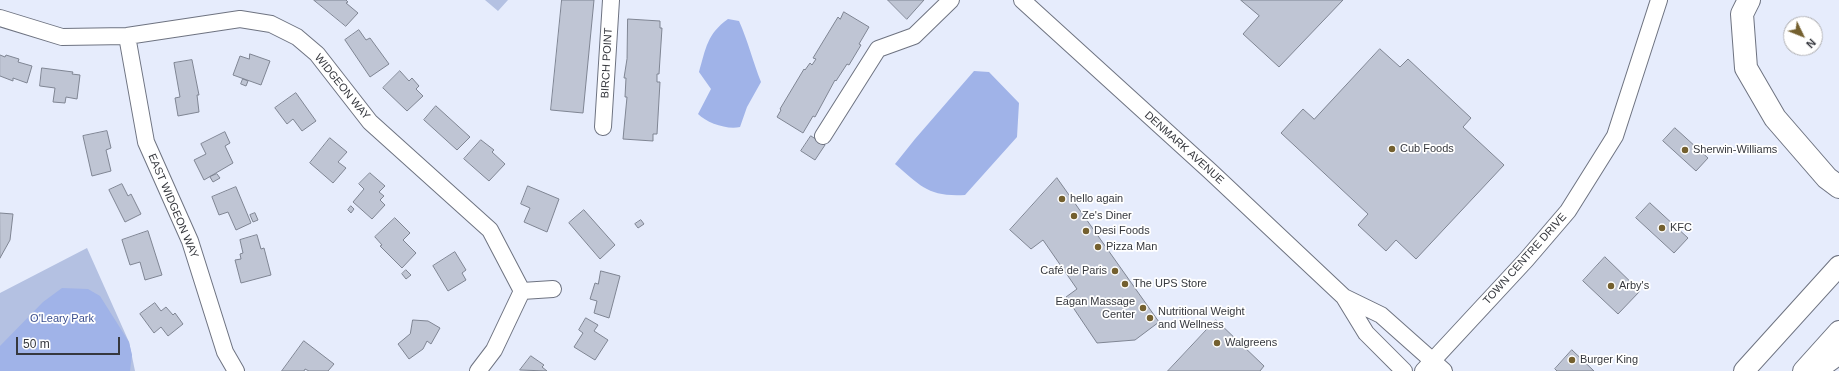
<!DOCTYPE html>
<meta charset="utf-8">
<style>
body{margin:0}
#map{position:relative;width:1839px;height:371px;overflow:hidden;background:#e6ecfc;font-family:Arial,sans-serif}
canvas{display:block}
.north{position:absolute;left:1783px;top:16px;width:40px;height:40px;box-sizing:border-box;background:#fff;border:1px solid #afafb2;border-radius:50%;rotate:133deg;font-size:11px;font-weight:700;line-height:16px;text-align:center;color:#36383e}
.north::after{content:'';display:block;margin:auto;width:14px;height:18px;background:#74602f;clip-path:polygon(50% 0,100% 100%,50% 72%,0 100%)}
.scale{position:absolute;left:16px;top:337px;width:104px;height:18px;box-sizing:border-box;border:2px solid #36383e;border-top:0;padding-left:5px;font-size:12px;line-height:14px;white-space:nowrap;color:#36383e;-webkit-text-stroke:3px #fff;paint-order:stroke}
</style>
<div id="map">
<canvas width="1839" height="371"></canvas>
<div class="north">N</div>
<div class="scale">50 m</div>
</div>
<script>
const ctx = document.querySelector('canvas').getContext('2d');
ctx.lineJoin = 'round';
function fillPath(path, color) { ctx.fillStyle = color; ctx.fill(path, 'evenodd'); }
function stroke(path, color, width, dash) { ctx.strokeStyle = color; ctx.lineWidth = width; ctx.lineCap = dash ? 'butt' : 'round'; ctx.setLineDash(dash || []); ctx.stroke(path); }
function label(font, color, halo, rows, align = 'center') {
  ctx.font = font + ' Arial,sans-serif'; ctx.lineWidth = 3.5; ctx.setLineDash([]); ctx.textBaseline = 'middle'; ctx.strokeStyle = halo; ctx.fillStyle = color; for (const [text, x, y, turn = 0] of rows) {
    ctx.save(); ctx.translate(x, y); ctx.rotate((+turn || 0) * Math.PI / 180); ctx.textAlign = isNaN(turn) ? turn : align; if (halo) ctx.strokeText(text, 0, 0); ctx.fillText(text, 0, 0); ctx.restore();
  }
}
const green = new Path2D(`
 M485,0H508L498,11Z
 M87,248L129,342L135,371H0V293Z`);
const water = new Path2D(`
 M728,19L739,21C748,41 753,62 761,82L747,107L740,127C727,130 707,123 698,114L711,89L699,72C706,48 707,34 728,19Z
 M974,71L989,72L1019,103L1017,137L965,195C928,197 921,186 895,164L915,139Z
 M62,288L88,289L100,296L129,342L132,355L130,371H0V346L43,302Z`);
const building = new Path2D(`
 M314,0H346L348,2L346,3L358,13L346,26Z
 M562,0H594L583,113L551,110Z
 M888,0H924L907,19Z
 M1241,0H1343L1279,67L1243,34L1259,16Z
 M844,12L869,27L859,44L861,45L849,65L847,64L836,81L835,80L815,117L813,116L803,133L777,117L781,110L780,109L804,69L805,70L810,63L812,65L816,59L813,58L838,17L840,19Z
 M628,19L660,21V28H662L659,74H657V82H660L657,134H653V141L623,139L627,97H625L626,78H624L627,59Z
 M359,30L366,40L370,38L389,64L370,77L345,40Z
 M1380,49L1400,67L1408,59L1471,118L1463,127L1504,165L1416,259L1396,240L1386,251L1358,225L1368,214L1281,133L1303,109L1314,119Z
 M250,54L270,61L261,85L233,75L240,56L249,59Z
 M0,55L5,57L6,55L19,59L18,62L32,66L27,83L13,78V81L0,76Z
 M192,60L199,95H197L199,112L178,116L175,98L180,97L174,63Z
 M42,68L73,72L72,74L80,75L77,99L66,97L65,103L53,102L55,88L40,86Z
 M400,71L409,81L412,78L419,86L416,89L423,96L407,111L383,88Z
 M243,79L248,81L246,86L241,84Z
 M296,93L316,121L302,131L293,119L287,124L275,108Z
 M436,106L470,137L457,150L424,120Z
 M1675,128L1708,158L1696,171L1663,141Z
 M107,131L111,148L106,150L111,171L92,176L83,136Z
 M225,132L230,143L225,146L233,163L204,180L194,160L206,154L201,144Z
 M811,136L825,145L815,160L801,151Z
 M330,138L347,152L338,162L346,168L333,183L310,163Z
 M481,140L494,150L492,152L505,164L489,181L464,159Z
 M370,173L385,186L379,192L384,196L380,200L385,205L372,219L353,202L364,189L359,184Z
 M217,174L220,178L213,182L210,177Z
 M1057,178L1159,322L1135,340L1097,343L1066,297L1077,289L1043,240L1031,249L1010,230Z
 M122,184L128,196L131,194L141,214L125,222L109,190Z
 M528,186L559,199L547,232L524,222L530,208L521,204Z
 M236,187L251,223L236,230L228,212L219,215L212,197Z
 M1650,203L1688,238L1674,253L1636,218Z
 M351,206L354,209L351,213L348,210Z
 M584,210L615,245L600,259L569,223Z
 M0,213L13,214L10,240L0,258Z
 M255,213L258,220L253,222L250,215Z
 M395,218L410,233L403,240L416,253L402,268L380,246L382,245L375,237Z
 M641,220L644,224L638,228L635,224Z
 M148,231L162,275L145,280L140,262L130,265L122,240Z
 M257,235L261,249L264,248L271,275L241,283L235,260L241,259L240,254L243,253L240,240Z
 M455,252L466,270L462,273L466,280L448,291L433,266Z
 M1605,257L1640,291L1618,314L1583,281Z
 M406,270L411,275L406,279L402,274Z
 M601,271L620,276L609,318L594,313L597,301L590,299L595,283L598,284Z
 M155,303L161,311L166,307L173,315L175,313L183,324L168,336L161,327L154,333L140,314Z
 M586,318L598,325L594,331L608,340L595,360L574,347L583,333L579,330Z
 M413,320L428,321L440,328L431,344L427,341L423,349L409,359L398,344L410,334Z
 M1216,320L1264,366L1260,371H1168Z
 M304,341L334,364L328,371H309L305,369L304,371H282Z
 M1572,350L1594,371H1557L1555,369Z
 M531,356L544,365L542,367L547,371L520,370Z`);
const minor = new Path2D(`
 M1022,0L1210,171L1344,297L1366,333L1404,371
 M0,18L62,37L127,36L240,19L271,24L297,37L317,54L370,122L490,230L522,291
 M127,36L146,142L190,241L225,352L236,371
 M603,127L611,0
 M823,136L878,49L914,36L951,0
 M522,291L553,289
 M1344,297L1381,315L1444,371
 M478,371L494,350L522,291
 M1423,371L1526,260L1568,211L1615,136L1659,0`);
const major = new Path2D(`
 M1744,371L1839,266
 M1803,371L1839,331`);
const highway = new Path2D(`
 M1749,0L1742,14L1746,68L1775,118L1827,178L1839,187
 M1814,371L1839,353`);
const markers = [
 [1392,149,4,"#74602f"],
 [1685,150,4,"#74602f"],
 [1062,199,4,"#74602f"],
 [1074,216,4,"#74602f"],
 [1662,228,4,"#74602f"],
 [1086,231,4,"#74602f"],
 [1098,247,4,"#74602f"],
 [1115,271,4,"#74602f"],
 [1125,284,4,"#74602f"],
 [1611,286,4,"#74602f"],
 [1143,308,4,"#74602f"],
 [1150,318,4,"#74602f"],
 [1217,343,4,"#74602f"],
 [1572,360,4,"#74602f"]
];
const streetNames = [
 ["BIRCH POINT",607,63,-87],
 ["WIDGEON WAY",342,87,51],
 ["DENMARK AVENUE",1184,148,42],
 ["EAST WIDGEON WAY",173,206,67],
 ["TOWN CENTRE DRIVE",1525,259,-48]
];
const poiNames = [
 ["Cub Foods",1400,149],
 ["Sherwin-Williams",1693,150],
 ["hello again",1070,199],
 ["Ze's Diner",1082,216],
 ["KFC",1670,228],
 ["Desi Foods",1094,231],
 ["Pizza Man",1106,247],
 ["Café de Paris",1107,271,"right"],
 ["The UPS Store",1133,284],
 ["Arby's",1619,286],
 ["Eagan Massage",1135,302,"right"],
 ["Center",1135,315,"right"],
 ["Nutritional Weight",1158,312],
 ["and Wellness",1158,325],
 ["Walgreens",1225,343],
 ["Burger King",1580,360]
];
const parkNames = [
 ["O'Leary Park",62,319]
];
fillPath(green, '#b4c1e2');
fillPath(water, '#a0b3e8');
fillPath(building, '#bfc5d4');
stroke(building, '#7f8593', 1);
stroke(minor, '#6e7381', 18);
stroke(major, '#6e7381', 22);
stroke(highway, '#6e7381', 24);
stroke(minor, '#fff', 16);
stroke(major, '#fff', 20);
stroke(highway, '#fff', 22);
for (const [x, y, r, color] of markers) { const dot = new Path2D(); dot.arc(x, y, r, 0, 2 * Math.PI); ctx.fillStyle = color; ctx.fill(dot); stroke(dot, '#fff', 1.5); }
label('11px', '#36383e', '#fff', streetNames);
label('11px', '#36383e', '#fff', poiNames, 'left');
label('11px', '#3b4f8f', '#fff', parkNames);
</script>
